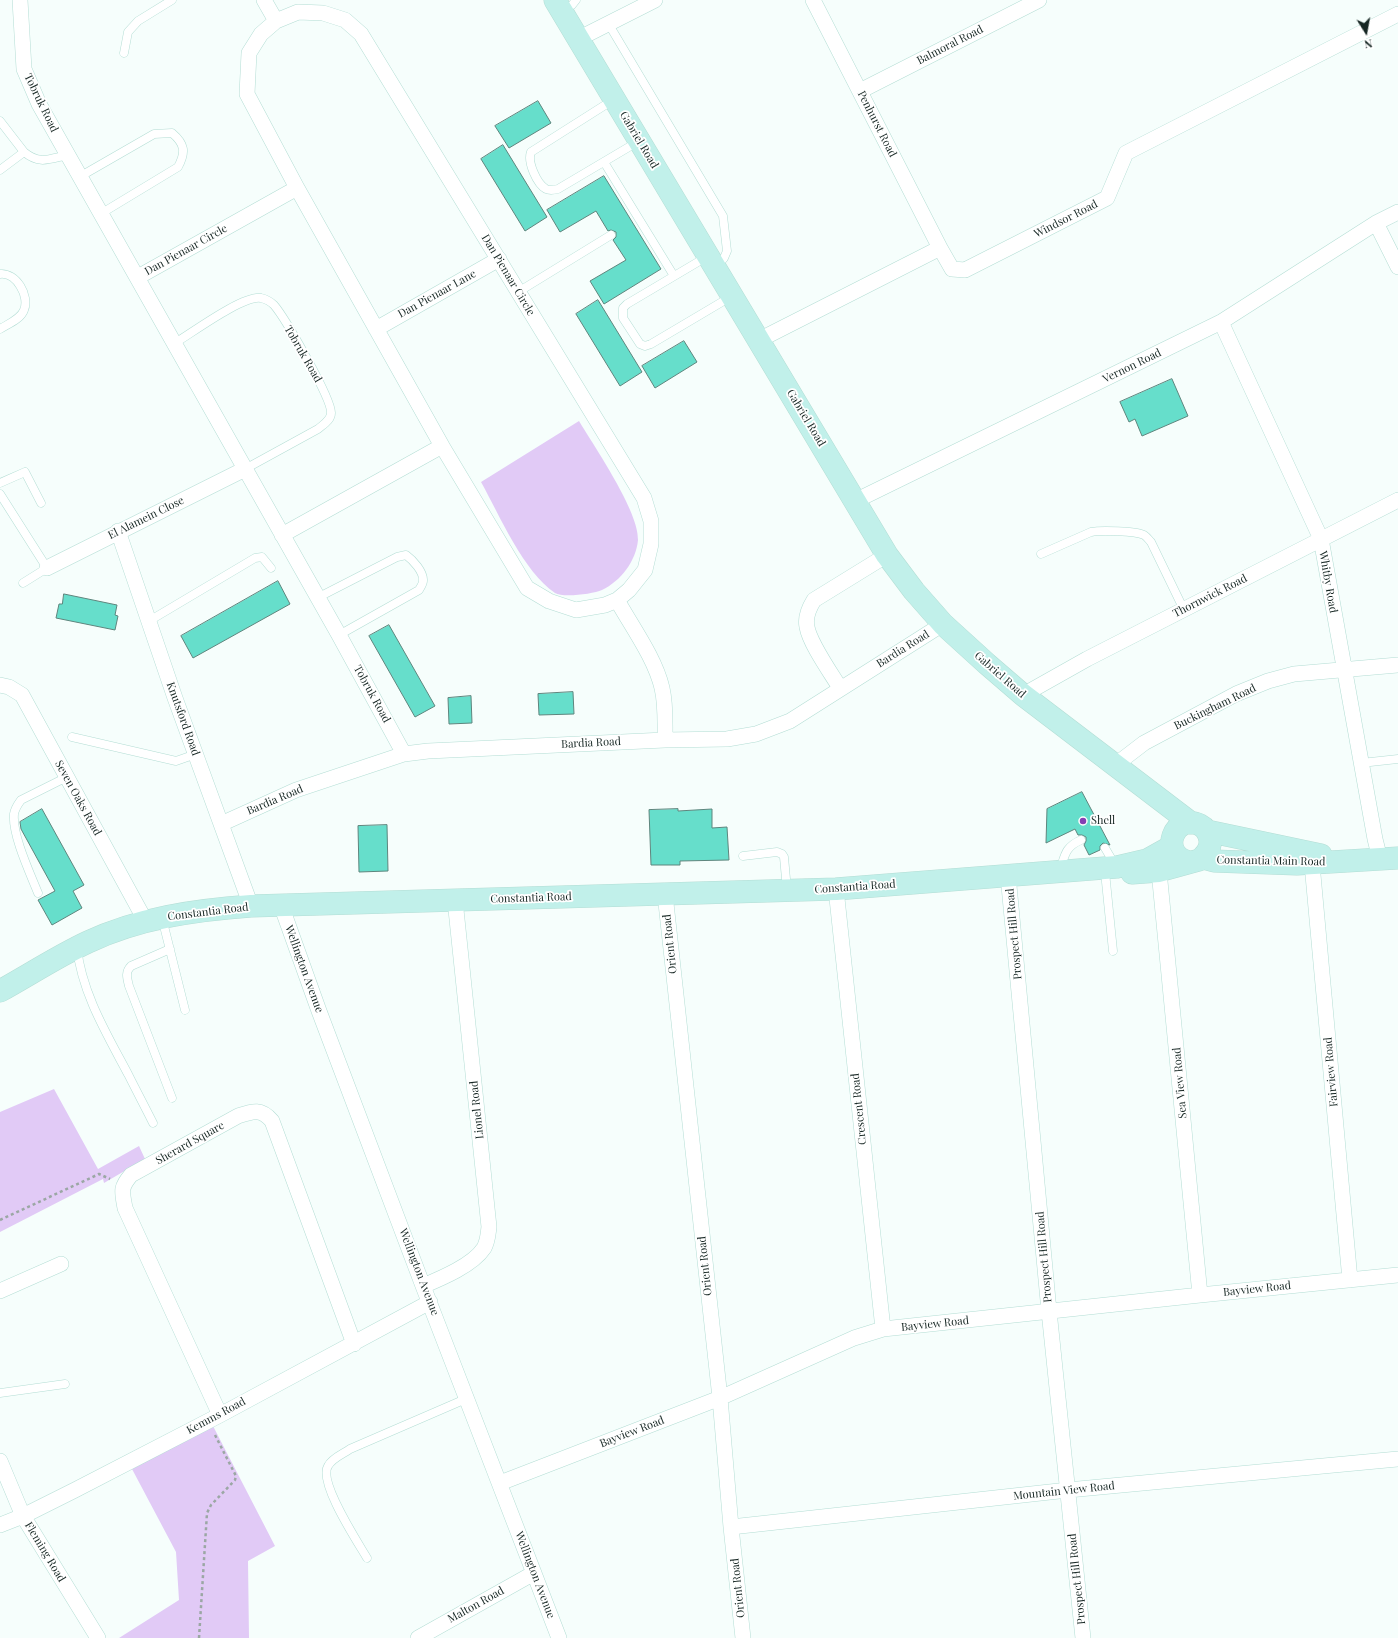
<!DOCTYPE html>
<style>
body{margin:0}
#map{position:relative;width:1398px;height:1638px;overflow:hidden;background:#f6fefc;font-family:"Playfair Display",serif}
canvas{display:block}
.north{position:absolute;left:1346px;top:12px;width:40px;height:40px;-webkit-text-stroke:3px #fff;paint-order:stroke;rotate:169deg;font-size:11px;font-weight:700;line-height:16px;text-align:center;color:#162623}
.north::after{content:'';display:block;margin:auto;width:14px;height:18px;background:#162623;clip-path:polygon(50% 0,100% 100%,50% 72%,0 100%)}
</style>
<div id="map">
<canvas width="1398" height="1638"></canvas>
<div class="north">N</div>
</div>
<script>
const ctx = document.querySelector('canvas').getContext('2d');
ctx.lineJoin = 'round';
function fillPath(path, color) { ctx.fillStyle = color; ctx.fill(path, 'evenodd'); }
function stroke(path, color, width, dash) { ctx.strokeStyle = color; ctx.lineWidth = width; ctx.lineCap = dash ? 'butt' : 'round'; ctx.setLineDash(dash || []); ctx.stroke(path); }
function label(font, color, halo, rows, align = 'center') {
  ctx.font = font + ' "Playfair Display",serif'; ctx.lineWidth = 3.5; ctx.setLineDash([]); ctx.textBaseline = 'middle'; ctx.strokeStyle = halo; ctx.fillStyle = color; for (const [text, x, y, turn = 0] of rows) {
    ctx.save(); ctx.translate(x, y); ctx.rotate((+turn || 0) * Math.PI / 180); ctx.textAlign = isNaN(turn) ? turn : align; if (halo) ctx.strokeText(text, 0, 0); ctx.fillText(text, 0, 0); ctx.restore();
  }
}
const green = new Path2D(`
 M579,421C594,446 640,513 638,540C636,561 621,581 602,590C593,594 563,598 555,593C523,571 500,516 481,482Z
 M54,1089L98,1169L139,1146L145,1159L104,1183L103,1179L0,1232V1112Z
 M213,1426L275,1546L248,1561L249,1638H119L179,1600L176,1552L132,1469Z`);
const building = new Path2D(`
 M538,101L551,123L509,148L495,126Z
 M503,145L547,217L525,231L481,159Z
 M604,176L661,269L604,304L590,281L626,260L613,240L616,237V232L611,230L608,231L596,211L560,232L547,210Z
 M598,300L642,372L620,386L576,314Z
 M684,341L697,362L655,388L642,366Z
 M1172,379L1188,416L1142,436L1135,419L1129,422L1120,402Z
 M278,581L290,604L193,658L181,636Z
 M64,594L117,605L115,615L118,616L115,630L56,618L59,604H62Z
 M389,625L435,706L415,717L369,636Z
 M573,692L574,714L539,715L538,694Z
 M471,696L472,723L449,724L448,698Z
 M1082,792L1110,845L1103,843L1100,846V850L1089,855L1084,845L1086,841V837L1082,835H1078L1075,829L1046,843L1047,809Z
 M42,809L84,885L73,891L82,908L52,925L38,900L55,891L21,829L20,822Z
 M678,809V811L712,809V828L727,827L729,860L680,861V865H651L649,810Z
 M387,825L388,871L359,872L358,826Z`);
const path = new Path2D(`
 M0,1220L99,1174L110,1179
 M199,1638L207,1513L211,1505L235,1480L236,1476L215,1435`);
const lane = new Path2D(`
 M563,11L572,5L576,0
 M608,23L723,216L727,251L724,258L716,267
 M124,53L128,32L138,21L172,0
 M613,100L531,152C527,162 537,184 546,189C550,191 554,190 558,189L639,141
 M0,121L24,152
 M604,162L674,276
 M0,170L24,152C40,165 49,159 68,155
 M81,176L154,134L172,133C185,144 186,152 178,167L102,213
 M708,256L627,304L623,308V318L640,344L645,346L651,344L732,296
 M0,274C16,272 30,296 24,310C21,319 8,324 0,329
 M518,292L611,235
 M175,343C192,333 243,295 261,298C265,299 271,302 274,305C285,318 332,399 331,413C331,420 324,424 318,429L245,469
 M0,483L25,472L41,503
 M0,494L47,568L23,583
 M1041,554L1091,532C1100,530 1136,531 1144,535C1147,537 1149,540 1151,542L1184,610
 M317,598L397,557L406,555C413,560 424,572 423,581C423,584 420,588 419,590L339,635
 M149,621L255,558L262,557L271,568
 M72,737L176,761L196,754
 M1361,763L1398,759
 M1105,848L1115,865
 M743,856L777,852L782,854L784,857L787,890
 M1060,870C1065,855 1065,847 1081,840
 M1105,872L1113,951
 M38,893C30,873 12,835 14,814C15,808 18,804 21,800L67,777
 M162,918L185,1010
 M77,948C82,994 108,1036 129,1076C137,1092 145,1107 153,1123
 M170,949L131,966C125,972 127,978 129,986L172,1098
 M0,1393L65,1384
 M367,1558C357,1541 318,1482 328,1466C332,1458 343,1454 350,1449L468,1398`);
const street = new Path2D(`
 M20,0L24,69L39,104L339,635L404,754
 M264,0L276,21
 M813,0L940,248
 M298,12L323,13L345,20L361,34L644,498L651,521V544L645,570L629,590L617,600L605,605L576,610L549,601L527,588L442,446L297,188L247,94L249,53L261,34L276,21Z
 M578,39L655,0
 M860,91L1039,0
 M1376,223L1398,267
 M138,277L297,188
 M1221,322L1321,539L1375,839L1380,859
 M376,329L499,259
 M759,340L940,248L952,269L965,270L1107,198L1126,153L1398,14
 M855,501L1221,322L1376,223L1398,212
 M118,531L175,698L251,906
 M282,535L442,446
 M47,568L245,469
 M617,600C632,627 655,658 662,688C666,705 665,723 665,740
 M0,685L9,687L22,695L146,922
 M840,688C831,673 810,644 807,627C805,618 809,608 814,600L887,555
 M1023,695L1087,659L1398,500
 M1114,766L1144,743L1236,694L1268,681L1294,674L1398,665
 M221,824L296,790L404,754L428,751L665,740L727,739L756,734L790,721L943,624
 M1312,864L1350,1280
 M1159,871L1200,1295
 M1008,875L1049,1311L1083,1638
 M836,889L883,1329
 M665,894L720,1398L731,1527L743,1638
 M281,905L319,1011L423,1286L559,1638
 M423,1286C442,1278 473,1265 484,1248C488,1241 488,1234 489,1227L455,900
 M0,1291L61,1264
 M220,1415L125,1208C122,1191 120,1188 131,1175L238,1116C253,1111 261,1108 272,1121L354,1344
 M0,1461L23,1516L98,1638
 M500,1483L720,1398L854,1338L883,1329L1200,1295L1398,1275
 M0,1525L23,1516L75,1490L220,1415L430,1302
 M731,1527L1068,1490L1398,1459
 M418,1638L534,1573`);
const secondary = new Path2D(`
 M555,0L887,555L914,591L943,624L987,664L1023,695L1191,823
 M1207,831L1321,855
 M1203,858L1214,861L1297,864L1398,858
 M1132,873L1159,871L1199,860C1206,855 1211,849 1210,840C1209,834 1206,828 1200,825C1175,812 1157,854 1189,862
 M0,991C29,975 58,956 88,942C139,918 195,910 251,906L836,889L1117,867L1147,860L1172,846`);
const markers = [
 [1083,821,4,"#843fb3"]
];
const streetNames = [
 ["Balmoral Road",950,45,-27],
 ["Tobruk Road",41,103,64],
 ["Penhurst Road",877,124,63],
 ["Gabriel Road",639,140,59],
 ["Windsor Road",1066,219,-27],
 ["Dan Pienaar Circle",186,250,-29],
 ["Dan Pienaar Circle",508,275,59],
 ["Dan Pienaar Lane",437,294,-29],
 ["Tobruk Road",303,354,60],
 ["Vernon Road",1132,366,-26],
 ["Gabriel Road",806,418,59],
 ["El Alamein Close",146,518,-26],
 ["Whitby Road",1328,582,80],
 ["Thornwick Road",1210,596,-27],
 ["Bardia Road",903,649,-32],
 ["Gabriel Road",1000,675,41],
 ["Tobruk Road",372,694,61],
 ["Buckingham Road",1215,707,-26],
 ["Knutsford Road",183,719,70],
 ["Bardia Road",591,743,-3],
 ["Seven Oaks Road",78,798,61],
 ["Bardia Road",275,800,-23],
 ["Constantia Main Road",1271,861,1],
 ["Constantia Road",855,887,-4],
 ["Constantia Road",531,898,-2],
 ["Constantia Road",208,912,-7],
 ["Prospect Hill Road",1014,934,-95],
 ["Orient Road",670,944,-96],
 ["Wellington Avenue",304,969,70],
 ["Fairview Road",1331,1072,-95],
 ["Sea View Road",1180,1083,-95],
 ["Crescent Road",859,1109,-96],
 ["Lionel Road",477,1110,-96],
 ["Sherard Square",190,1143,-29],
 ["Prospect Hill Road",1044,1257,-95],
 ["Orient Road",705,1266,-96],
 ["Wellington Avenue",419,1272,69],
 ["Bayview Road",1257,1289,-6],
 ["Bayview Road",935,1324,-6],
 ["Kemms Road",216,1416,-28],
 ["Bayview Road",632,1432,-21],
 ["Mountain View Road",1064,1491,-6],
 ["Fleming Road",45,1552,59],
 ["Wellington Avenue",535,1575,69],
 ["Prospect Hill Road",1077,1579,-96],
 ["Orient Road",738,1588,-96],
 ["Malton Road",476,1605,-29]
];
const poiNames = [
 ["Shell",1091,821]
];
fillPath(green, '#e1caf6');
fillPath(building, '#66decb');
stroke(building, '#5e857d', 1);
stroke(lane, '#b3ddd4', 9);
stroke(street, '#b3ddd4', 16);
stroke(secondary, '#b3ddd4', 23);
stroke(path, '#9ba7a4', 2.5, [3, 3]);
stroke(lane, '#fff', 8);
stroke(street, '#fff', 15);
stroke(secondary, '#c1f0ea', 22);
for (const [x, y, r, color] of markers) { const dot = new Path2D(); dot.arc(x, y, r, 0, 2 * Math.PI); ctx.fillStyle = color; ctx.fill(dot); stroke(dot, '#fff', 1.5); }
label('11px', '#162623', '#fff', streetNames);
label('11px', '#162623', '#fff', poiNames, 'left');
</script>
